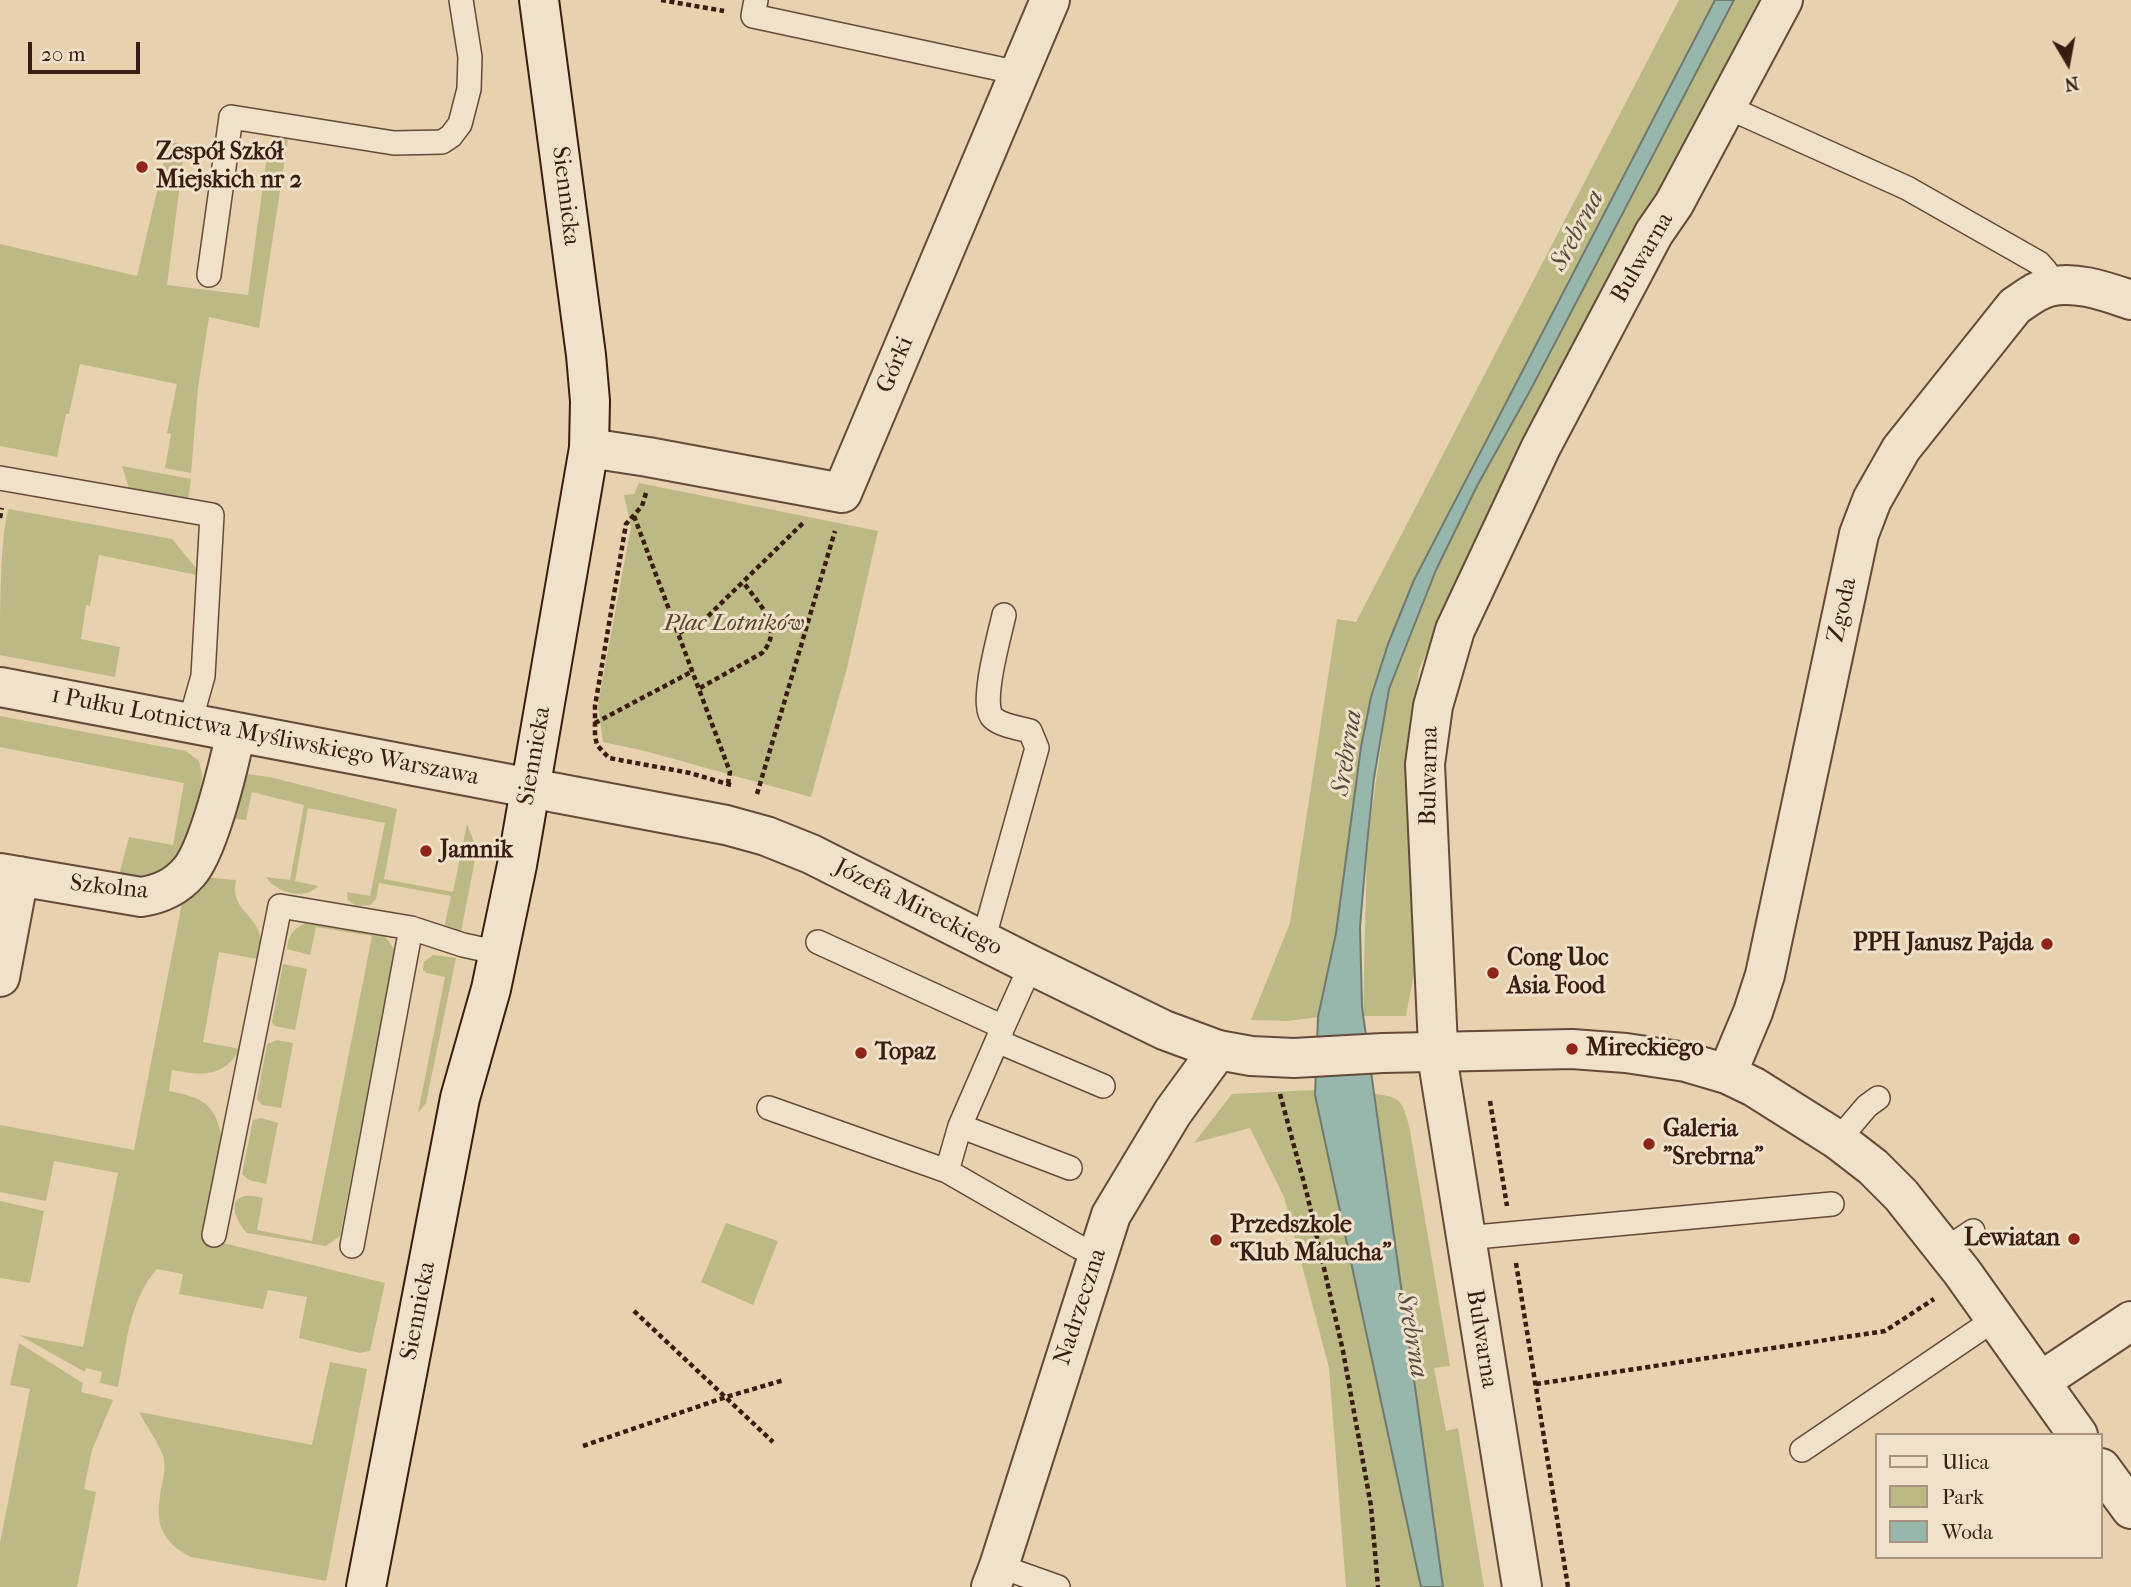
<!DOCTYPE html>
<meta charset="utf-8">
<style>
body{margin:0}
#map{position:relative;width:2131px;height:1587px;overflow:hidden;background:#e7d1ae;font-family:"IM FELL French Canon",serif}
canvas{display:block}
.legend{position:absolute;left:1875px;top:1433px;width:228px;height:126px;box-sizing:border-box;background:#efe1ca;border:2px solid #a79380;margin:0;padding:9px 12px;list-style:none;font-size:21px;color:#3a1d12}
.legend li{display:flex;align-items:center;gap:14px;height:35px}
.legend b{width:35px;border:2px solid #a79380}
.north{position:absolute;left:2033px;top:28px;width:70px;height:70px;-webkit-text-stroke:5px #efe1ca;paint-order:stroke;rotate:170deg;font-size:19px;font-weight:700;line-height:28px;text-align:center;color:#3a1d12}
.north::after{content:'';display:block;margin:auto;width:24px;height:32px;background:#3a1d12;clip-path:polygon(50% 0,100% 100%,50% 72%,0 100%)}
.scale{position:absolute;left:28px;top:42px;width:112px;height:32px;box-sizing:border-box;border:4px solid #3a1d12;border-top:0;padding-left:9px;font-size:21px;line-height:24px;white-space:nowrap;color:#3a1d12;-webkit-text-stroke:5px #efe1ca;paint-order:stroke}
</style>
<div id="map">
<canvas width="2131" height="1587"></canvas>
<ul class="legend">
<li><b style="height:9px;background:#efe1ca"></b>Ulica</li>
<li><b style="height:19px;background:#bdb985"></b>Park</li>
<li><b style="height:19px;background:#97b7ac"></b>Woda</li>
</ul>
<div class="north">N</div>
<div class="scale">20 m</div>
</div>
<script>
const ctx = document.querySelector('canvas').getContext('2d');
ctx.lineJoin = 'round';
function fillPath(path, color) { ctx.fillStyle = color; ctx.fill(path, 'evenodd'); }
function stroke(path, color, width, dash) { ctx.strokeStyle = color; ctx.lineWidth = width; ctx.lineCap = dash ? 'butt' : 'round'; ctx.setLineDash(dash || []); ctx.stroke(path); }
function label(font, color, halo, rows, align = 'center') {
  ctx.font = font + ' "IM FELL French Canon",serif'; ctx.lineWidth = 6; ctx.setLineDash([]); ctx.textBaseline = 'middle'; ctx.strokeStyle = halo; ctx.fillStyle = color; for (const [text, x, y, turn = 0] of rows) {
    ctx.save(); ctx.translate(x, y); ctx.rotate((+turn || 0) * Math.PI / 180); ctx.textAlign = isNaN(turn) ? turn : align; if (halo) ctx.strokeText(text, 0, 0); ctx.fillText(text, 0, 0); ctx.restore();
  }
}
const green = new Path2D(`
 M1679,0H1715L1414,580L1388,644L1371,697L1336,933L1318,1017L1288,1021L1251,1020L1290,923L1337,619L1356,622Z
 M1734,0H1759L1480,536L1419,669L1409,749L1414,974L1406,1016H1363L1367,845L1389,689L1436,570L1477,486L1531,389Z
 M282,136L288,139L259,328L209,317L198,388L191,473L165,468L171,434L167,433L177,384L80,364L69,414H66L57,457L0,446V244L137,276L169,141L185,145L167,285L248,295L268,149L274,140Z
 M122,466L191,479L188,500L129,488Z
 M639,483L878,531L847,668L811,797L645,751L603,742L598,704L631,527L624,495L634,494Z
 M9,509L172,539L196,568L197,575L99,555L90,606L86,605L81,639L120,647L115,677L0,655C0,625 0,529 9,509Z
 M0,716L186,751L199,761C200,766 202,772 202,777C201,796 182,857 167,868C153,878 135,877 119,875L129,837L173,845L184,783L0,747Z
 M247,774L269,777L397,809L384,879L453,892L467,824L477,849L461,932L444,928L451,896L379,883L376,899L370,905L356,906L348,900L347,892L370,896L385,823L308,808L295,881L318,886C305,901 275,892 266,877L290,880L304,805L252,792L246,820L229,818Z
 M201,877L236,880C229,911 259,914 261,941C262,947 259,954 258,959L219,952L203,1042L240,1049C222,1079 202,1075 172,1070L169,1091C203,1098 216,1103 222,1140L203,1238L385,1283L370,1351L360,1353L299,1338L307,1297L268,1290L263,1309L179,1294L183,1274L157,1269C129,1300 126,1347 118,1387L100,1383L102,1372L86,1368L85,1372L19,1335L83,1347L118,1173L54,1161L46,1201L0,1192V1125L134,1150L184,893Z
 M310,921L384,935L395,950L340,1236L326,1246L247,1233C228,1212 229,1188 263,1198L257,1230L312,1241L372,936L316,927L310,955L287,949C288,933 296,927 310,921Z
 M433,955L456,958L426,1103L418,1113L445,977L427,973L423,970L424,962Z
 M283,964L307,969L295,1030L275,1026L272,1022Z
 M277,1040L293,1043L281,1108L262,1105L257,1099L267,1044Z
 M1315,1090L1421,1587H1346L1329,1368L1284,1197L1250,1128L1194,1143L1232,1094Z
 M1375,1094C1401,1097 1402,1101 1409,1125L1450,1366L1434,1368L1446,1431L1458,1428L1484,1587H1443Z
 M261,1118L278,1123L266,1184L249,1180L242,1174L253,1120Z
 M0,1201L44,1211L30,1283L0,1278Z
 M726,1223L778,1241L753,1305L701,1282Z
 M19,1343L83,1383L81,1392L113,1400L92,1450L84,1489L96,1492L77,1587H0V1543L30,1389L10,1385Z
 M330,1362L367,1369L326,1581L191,1557C157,1539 155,1520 162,1484C164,1475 166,1465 163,1456C158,1441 146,1426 139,1412L312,1445Z`);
const water = new Path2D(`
 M1715,0H1734L1531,389L1477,486L1436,570L1389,689L1374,778L1367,844L1360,927L1362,1007L1443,1587H1421L1315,1095L1318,1017L1336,933L1361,747L1371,697L1388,644L1414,580Z`);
const path = new Path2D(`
 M661,0L724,11
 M646,493L642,506L626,524L595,706V736L597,745L609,758L690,773L731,785
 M634,516L730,772L728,783
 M0,518L2,508
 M679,633L702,622L803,523
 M700,688L762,653C785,628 759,604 743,582
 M595,723L693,671
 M757,794L835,531
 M1280,1094L1307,1194L1343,1351L1371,1506L1378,1587
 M1490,1101L1507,1206
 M1516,1263L1568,1587
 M634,1311L773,1442
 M1536,1384L1885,1331L1934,1299
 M583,1446L726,1397L784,1380`);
const service = new Path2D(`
 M756,0L753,16L1019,73
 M1727,107L1907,188L2039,263L2046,271L2050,286
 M209,275L231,117L394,143L442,142L451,136L460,124L469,89L470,57L461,0
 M0,478L212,515L203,676L190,722
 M981,938L988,923L1037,748L1030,731C1019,728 1002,726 993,718C979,706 1000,634 1004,615
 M818,942L1003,1027L1031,965
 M1002,1030L997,1041L1103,1086
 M997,1041L960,1126L1070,1168
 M769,1108L947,1171
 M960,1126L947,1171L1079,1247L1099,1253
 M1838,1140L1867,1106L1878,1098
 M214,1235L280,906L411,928L463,945L500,953
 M1465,1238L1832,1204
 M352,1246L411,928
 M1944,1250L1973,1231
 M1802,1450L1995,1319
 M999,1566L1058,1587`);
const minor = new Path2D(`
 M589,448L648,457L842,493L1050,0
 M0,687L530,788
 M0,873L141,897C161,894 176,887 189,872C209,849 229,764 236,732
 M0,977L19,876
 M1727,1074L1753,1012L1765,975L1859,534L1872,500L1901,449L2015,306C2026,299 2036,290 2049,287C2075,280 2107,292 2131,300
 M2041,1381L2131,1321
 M991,1587L999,1566L1111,1215L1173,1112L1218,1050
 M1522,1587L1439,1068L1425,764L1433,706L1455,630L1541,447L1654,233L1674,204L1783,0`);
const tertiary = new Path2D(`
 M530,788L726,825L766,836L811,854L1031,965L1164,1030L1218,1050L1251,1056L1294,1058L1383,1053L1572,1049L1626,1053L1686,1062L1727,1074L1754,1087L1838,1140L1873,1167L1901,1195L1962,1272L2078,1435
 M2101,1468L2131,1509`);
const secondary = new Path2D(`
 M366,1587L460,1098L491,989L517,865L589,448L590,401L586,355L539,0`);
const markers = [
 [142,167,7,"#8f2418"],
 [426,851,7,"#8f2418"],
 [2047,944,7,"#8f2418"],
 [1493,973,7,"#8f2418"],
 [1572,1049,7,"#8f2418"],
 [861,1053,7,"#8f2418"],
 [1649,1144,7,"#8f2418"],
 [2074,1239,7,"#8f2418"],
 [1216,1240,7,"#8f2418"]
];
const poiNames = [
 ["Zespół Szkół",156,153],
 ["Miejskich nr 2",156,181],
 ["Jamnik",440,851],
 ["PPH Janusz Pajda",2033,944,"right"],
 ["Cong Uoc",1507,959],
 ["Asia Food",1507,987],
 ["Mireckiego",1586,1049],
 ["Topaz",875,1053],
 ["Galeria",1663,1130],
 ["\"Srebrna\"",1663,1158],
 ["Przedszkole",1230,1226],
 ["“Klub Malucha”",1230,1254],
 ["Lewiatan",2060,1239,"right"]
];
const streetNames = [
 ["Siennicka",565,196,83],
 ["Bulwarna",1643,258,-60],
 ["Górki",896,365,-67],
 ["Zgoda",1843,610,-78],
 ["1 Pułku Lotnictwa Myśliwskiego Warszawa",265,737,11],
 ["Siennicka",535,756,-80],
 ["Bulwarna",1430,776,-89],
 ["Szkolna",109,888,6],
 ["Józefa Mireckiego",918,908,27],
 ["Nadrzeczna",1081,1307,-72],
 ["Siennicka",419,1311,-79],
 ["Bulwarna",1481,1339,81]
];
const parkNames = [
 ["Plac Lotników",734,624]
];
const waterNames = [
 ["Srebrna",1578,231,-62],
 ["Srebrna",1348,753,-81],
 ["Srebrna",1411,1335,80]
];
fillPath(green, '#bdb985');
fillPath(water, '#97b7ac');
stroke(water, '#72796e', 2);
stroke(service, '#654a39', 26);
stroke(minor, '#654a39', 42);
stroke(tertiary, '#654a39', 42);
stroke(secondary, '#3a1d12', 42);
stroke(path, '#3a1d12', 4.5, [5, 3.5]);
stroke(service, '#efe1ca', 23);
stroke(minor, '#efe1ca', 38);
stroke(tertiary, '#efe1ca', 38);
stroke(secondary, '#efe1ca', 38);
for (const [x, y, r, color] of markers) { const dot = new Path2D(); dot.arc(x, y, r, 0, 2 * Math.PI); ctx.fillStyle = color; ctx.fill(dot); stroke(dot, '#efe1ca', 2.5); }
label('bold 24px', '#3a1d12', '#efe1ca', poiNames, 'left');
label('24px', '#3a1d12', '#efe1ca', streetNames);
label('italic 24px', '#5b442f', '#efe1ca', parkNames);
label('italic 26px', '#564b40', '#efe1ca', waterNames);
</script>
